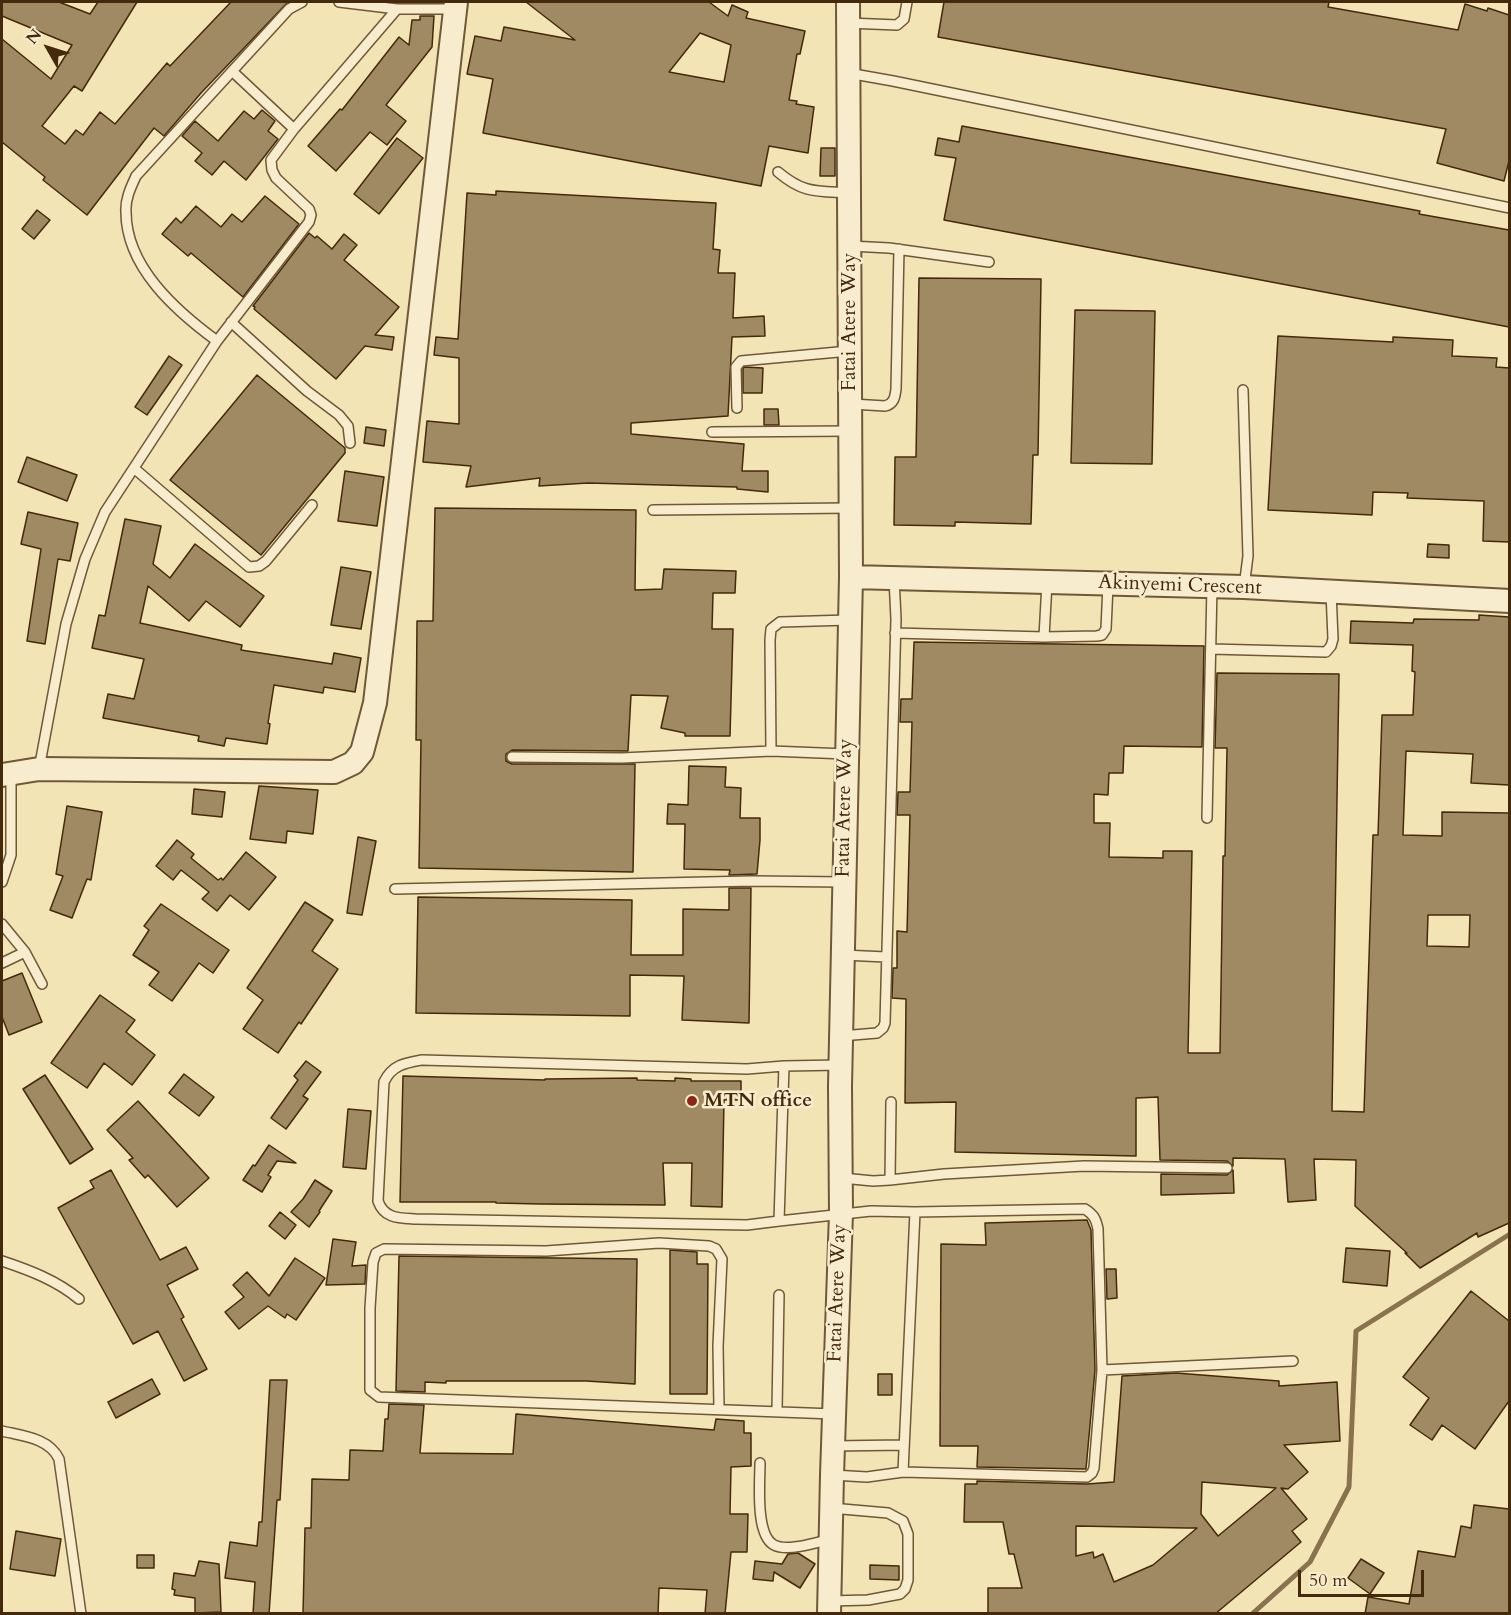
<!DOCTYPE html>
<style>
body{margin:0}
#map{position:relative;width:1511px;height:1615px;overflow:hidden;background:#f2e4b4;font-family:Cardo,serif}
canvas{display:block}
.frame{position:absolute;inset:0;border:3px solid #45290c;pointer-events:none}
.north{position:absolute;left:18px;top:18px;width:60px;height:60px;-webkit-text-stroke:4px #f7edce;paint-order:stroke;rotate:309deg;font-size:16px;font-weight:700;line-height:24px;text-align:center;color:#45290c}
.north::after{content:'';display:block;margin:auto;width:21px;height:27px;background:#45290c;clip-path:polygon(50% 0,100% 100%,50% 72%,0 100%)}
.scale{position:absolute;left:1298px;top:1570px;width:126px;height:27px;box-sizing:border-box;border:3px solid #45290c;border-top:0;padding-left:8px;font-size:18px;line-height:21px;white-space:nowrap;color:#45290c;-webkit-text-stroke:4px #f7edce;paint-order:stroke}
</style>
<div id="map">
<canvas width="1511" height="1615"></canvas>
<div class="frame"></div>
<div class="north">N</div>
<div class="scale">50 m</div>
</div>
<script>
const ctx = document.querySelector('canvas').getContext('2d');
ctx.lineJoin = 'round';
function stroke(path, color, width, dash) { ctx.strokeStyle = color; ctx.lineWidth = width; ctx.lineCap = dash ? 'butt' : 'round'; ctx.setLineDash(dash || []); ctx.stroke(path); }
function fillPath(path, color) { ctx.fillStyle = color; ctx.fill(path, 'evenodd'); }
function label(font, color, halo, rows, align = 'center') {
  ctx.font = font + ' Cardo,serif'; ctx.lineWidth = 5; ctx.setLineDash([]); ctx.textBaseline = 'middle'; ctx.strokeStyle = halo; ctx.fillStyle = color; for (const [text, x, y, turn = 0] of rows) {
    ctx.save(); ctx.translate(x, y); ctx.rotate((+turn || 0) * Math.PI / 180); ctx.textAlign = isNaN(turn) ? turn : align; if (halo) ctx.strokeText(text, 0, 0); ctx.fillText(text, 0, 0); ctx.restore();
  }
}
const stream = new Path2D(`
 M1252,1614L1310,1562L1349,1487L1356,1331L1510,1234`);
const building = new Path2D(`
 M2,2H59L90,14L98,2H137L82,91L74,86L42,126L65,144L76,130L83,135L100,112L115,124L167,63L170,66L231,2H288L201,93L164,136L154,128L87,215L43,180L45,177L2,142V39L51,79L72,45L2,16Z
 M526,2H709L728,16L732,5L748,12L746,18L805,31L800,54H797L789,100L797,101L796,104L814,107L808,153L769,146L761,186L483,133L493,79L467,74L475,36L501,41L504,27L575,40ZM700,33L731,45L724,82L669,72Z
 M944,2H1329L1328,7L1458,30L1465,4L1487,11L1488,8L1509,15V161L1504,181L1437,163L1446,129L938,37Z
 M420,16H434L432,47L386,105L406,121L387,145L370,132L336,171L308,146L340,109L342,110L399,37L409,45L412,20H420Z
 M262,110L275,121L268,131L278,139L246,180L224,161L212,175L195,161L202,153L182,136L195,121L218,141L244,111L254,119Z
 M962,126L1420,211L1419,214L1509,230V327L944,220L956,158L935,155L938,138L959,142Z
 M397,138L423,158L379,214L354,194Z
 M821,148H835V176H820Z
 M496,191L716,203L713,249L720,250L718,273H735L733,318L764,316L765,336L732,337L728,416L631,423V434L744,444L742,471H768V492L737,489V487L588,483L539,486L540,478L466,487L471,466L423,462L427,421L459,424V358L434,355L436,337L458,339L467,193L496,195Z
 M265,196L299,224L243,297L191,253L188,256L162,234L176,218L181,223L196,206L221,227L232,214L242,222Z
 M37,210L50,220L34,239L22,229Z
 M309,233L315,238L317,236L332,249L344,234L357,245L344,260L399,307L375,335L394,337L392,350L365,346L336,379L254,309L255,307L253,306Z
 M919,278L1041,279L1038,455H1033L1031,524L955,522V526L894,525L895,457H916Z
 M1075,310L1155,311L1152,464L1071,463Z
 M1278,336L1393,342V337L1453,340L1452,356L1497,358L1496,367L1509,368V542L1483,541L1484,501L1407,498L1408,493L1373,492L1372,515L1268,510Z
 M169,356L182,365L147,415L135,407Z
 M744,367L763,368L762,393H743V369Z
 M257,375L345,448V453L261,555L170,480Z
 M764,409H778L779,425H764Z
 M366,427L386,430L384,446L364,443Z
 M27,457L77,475L67,501L18,482Z
 M345,471L384,477L377,526L338,521Z
 M435,508L636,510L635,590L662,589L664,569L736,571L735,593H713L712,629H733L730,736H685V733L661,728L668,696L631,695L628,751L512,750L506,754V761L512,764H635L633,872L419,868L421,740H416L417,621H433Z
 M28,512L78,523L70,561L58,559L45,644L27,641L41,549L21,544Z
 M125,519L161,526L153,564L170,578L195,544L264,596L240,627L206,601L189,621L148,586L140,623L242,645L241,650L332,664L334,653L361,658L355,692L324,687L323,693L274,685L268,723L270,724L267,744L226,738L224,746L198,741L199,736L103,718L108,694L134,699L144,659L92,648L99,615L105,616Z
 M1428,544L1449,545V558L1427,557Z
 M341,567L371,572L361,629L331,625Z
 M1479,615L1509,617V785L1471,783L1473,754L1406,751L1403,835L1442,836V812L1509,813V1223L1478,1237L1477,1233L1420,1268L1405,1253H1407L1355,1206L1356,1160L1314,1159L1316,1200L1288,1202L1285,1159L1233,1158V1166L1227,1161L1160,1160L1158,1097L1136,1098V1156L955,1152L956,1102L905,1103L906,999L892,998L893,968H897V931L907,932L910,815H897L898,792H910L912,722H900L901,699H912L914,642L1204,646L1202,747L1124,746L1123,773H1109L1108,795L1094,794V823H1110L1109,857L1163,858V851H1192L1188,1053H1220L1223,856H1225L1227,748H1215L1217,673L1339,674L1332,1111L1364,1112L1373,835H1378L1382,715H1413L1415,672L1412,671L1413,645L1350,643L1351,621L1413,623L1414,619L1479,620ZM1428,915H1470L1469,947L1427,946Z
 M689,766L726,767L725,787L741,788L740,818H760V840L757,874L729,875L730,870L684,869L685,824H667L668,804L688,805Z
 M259,786L318,790L313,834L287,831L286,843L250,839Z
 M194,789L225,792L222,817L192,814Z
 M67,806L102,812L91,880L87,879L72,918L50,910L63,876L56,874Z
 M358,837L376,841L362,915L347,913Z
 M177,840L194,854L191,858L218,880L221,878L223,880L246,852L276,877L249,910L230,895L217,911L202,899L209,892L181,870L173,880L156,866Z
 M729,888H751L749,1023L682,1020L684,976L630,975V1016L416,1013L418,897L632,900L631,955H683V909L729,910Z
 M305,902L333,920L312,951L338,969L301,1024L299,1022L278,1053L243,1029L263,1000L247,988Z
 M161,904L229,950L213,973L199,963L172,1001L149,985L159,972L133,955L149,930L144,926Z
 M22,973L42,1022L9,1035L2,1017V981Z
 M100,995L135,1020L126,1032L155,1055L132,1085L104,1063L87,1088L51,1063Z
 M306,1061L321,1072L303,1096L308,1099L286,1129L271,1118L298,1080L294,1076Z
 M184,1074L214,1097L199,1116L169,1093Z
 M45,1075L93,1149L70,1164L23,1089Z
 M403,1076L545,1080V1079L637,1078V1080L675,1081V1078L691,1079V1081H741V1100H724L722,1207L691,1206L692,1163H663L665,1205L541,1204L496,1203V1202H400Z
 M138,1101L209,1178L177,1207L148,1175L145,1178L129,1160L133,1158L107,1130Z
 M348,1109L371,1111L366,1169L343,1167Z
 M269,1145L296,1163L277,1161L268,1175L271,1177L262,1192L243,1180L253,1165L255,1166Z
 M111,1170L160,1260L186,1247L198,1269L167,1285L184,1317L181,1319L207,1369L184,1381L158,1331L133,1344L58,1208L94,1188L90,1181Z
 M1233,1170L1234,1193L1161,1195V1174L1227,1175Z
 M315,1180L332,1191L319,1211L320,1212L309,1227L291,1212L303,1199Z
 M280,1212L296,1225L285,1239L269,1226Z
 M1087,1220L1091,1230L1095,1370L1086,1469L977,1467L978,1446H940L941,1244L986,1245L985,1223Z
 M333,1239L356,1242L352,1266L366,1265L365,1284L326,1285Z
 M1346,1248L1390,1251L1387,1286L1343,1282Z
 M670,1250L697,1252V1264H708L707,1394H670Z
 M399,1256L637,1259L635,1384L586,1381H446V1383L425,1382V1392L396,1391Z
 M295,1258L325,1278L296,1320L287,1314L285,1318L268,1306L239,1329L225,1312L244,1297L233,1285L247,1272L269,1296Z
 M1106,1269H1116L1117,1298L1107,1299Z
 M1471,1291L1509,1321V1401L1475,1449L1442,1425L1432,1440L1410,1425L1429,1398L1403,1377Z
 M1176,1373L1279,1381V1386L1337,1382L1340,1441L1284,1445L1308,1472L1288,1489L1281,1488L1307,1519L1292,1531L1301,1542L1215,1614H988V1588H1022L1014,1554H1009L1003,1522H964L965,1484H977V1481L1087,1484L1114,1482L1122,1376ZM1202,1482L1276,1488L1218,1536L1201,1514ZM1076,1526L1187,1528H1197L1153,1565L1114,1582L1103,1554L1094,1558L1093,1552L1076,1556Z
 M878,1374H892V1395H878Z
 M152,1379L160,1394L116,1418L108,1402Z
 M270,1380H287L280,1500H277L269,1614H253L255,1582L225,1578L230,1542L257,1546L259,1522H262Z
 M389,1404L424,1405L420,1453L513,1454L516,1414L714,1430L716,1419L744,1421V1433H751V1466L731,1467L730,1514H748L747,1552H731L725,1614H705L707,1590L659,1588L658,1614H303L305,1528H311L312,1479L349,1480L350,1450L383,1451L385,1419H388Z
 M1474,1505L1509,1509V1614H1365L1368,1597L1409,1604L1418,1551L1455,1557L1461,1526L1471,1528Z
 M16,1531L61,1539L55,1576L10,1569Z
 M798,1553L815,1564L800,1588L774,1572L773,1581L753,1579L755,1561L782,1564L788,1554Z
 M137,1555H154V1568H137Z
 M1361,1559L1384,1573L1370,1594L1348,1578Z
 M199,1561L219,1564L221,1612L195,1613V1598L174,1595L175,1590L172,1589L174,1573L195,1576Z
 M870,1565L899,1566V1580L870,1579Z`);
const service = new Path2D(`
 M339,2L397,9H455
 M848,23L897,25L904,19L907,2
 M232,71L294,129
 M848,73L893,81L1510,208
 M778,172C804,194 817,191 849,193
 M850,246L889,248L989,262
 M231,322L307,391L339,415L348,426L350,443
 M217,341C176,311 126,267 126,212C125,199 131,187 136,176L289,9L302,2
 M1243,390L1248,556L1244,587
 M852,404L885,406C894,404 895,397 896,389L899,249
 M737,408L736,367L741,361L849,351
 M712,432L850,431
 M135,469L249,567L259,566L266,561L312,505
 M653,510L851,508
 M895,633L1044,637L1097,636L1102,635L1106,629L1108,585
 M1044,637L1047,583
 M1211,649L1326,652L1331,646L1333,639L1331,592
 M846,754L771,751L770,640L771,629L780,622L849,620
 M512,757L622,758L771,751
 M39,769L66,624L85,559L105,512L217,341L309,222L311,215L309,209L276,178L272,170L271,160L294,129L397,9
 M1207,818L1212,586
 M2,882L11,855V773
 M395,889L752,881L844,882
 M2,924L25,952L42,984
 M843,955L886,957
 M2,963L25,952
 M841,1036L877,1033L883,1028L885,1023L896,619L894,578
 M784,1066L779,1221L871,1211L915,1212L903,1472
 M842,1178L873,1181L890,1180L891,1102
 M890,1180L944,1174L1084,1166L1227,1168
 M915,1212L1085,1209C1094,1215 1096,1219 1098,1229L1102,1370
 M779,1221L747,1225L416,1219C400,1218 384,1219 378,1201L384,1082C392,1065 405,1063 422,1060L747,1069L784,1066L841,1065
 M2,1261C29,1270 56,1280 79,1299
 M719,1409L718,1346L722,1259L716,1249L709,1246L659,1243L546,1251L384,1249L376,1253L373,1262L370,1308V1390L379,1397L834,1414
 M777,1410L779,1295
 M2,1431C23,1436 49,1438 59,1459L81,1614
 M833,1446L903,1445
 M760,1463C760,1482 755,1535 774,1545C787,1552 816,1543 830,1539
 M832,1475L867,1477L903,1472L1087,1477L1092,1473L1094,1468L1102,1370L1293,1361
 M829,1601L868,1600L900,1594L905,1589L908,1580V1534L903,1521L888,1513L831,1508`);
const tertiary = new Path2D(`
 M851,577L1244,587L1510,601
 M2,775L39,769L334,772L353,763L362,752L375,703L456,2
 M829,1614L832,1475L841,1213L840,1086L851,577L848,2`);
const markers = [
 [692,1101,6,"#8f2418"]
];
const streetNames = [
 ["Fatai Atere Way",850,322,-90],
 ["Akinyemi Crescent",1180,586,2],
 ["Fatai Atere Way",845,808,-89],
 ["Fatai Atere Way",838,1293,-88]
];
const poiNames = [
 ["MTN office",704,1101]
];
stroke(stream, '#89734f', 5);
fillPath(building, '#9f8a63');
stroke(building, '#45290c', 1.5);
stroke(service, '#705836', 12);
stroke(tertiary, '#705836', 26);
stroke(service, '#f7edce', 9);
stroke(tertiary, '#f7edce', 22);
for (const [x, y, r, color] of markers) { const dot = new Path2D(); dot.arc(x, y, r, 0, 2 * Math.PI); ctx.fillStyle = color; ctx.fill(dot); stroke(dot, '#f7edce', 2); }
label('20px', '#45290c', '#f7edce', streetNames);
label('bold 20px', '#45290c', '#f7edce', poiNames, 'left');
</script>
